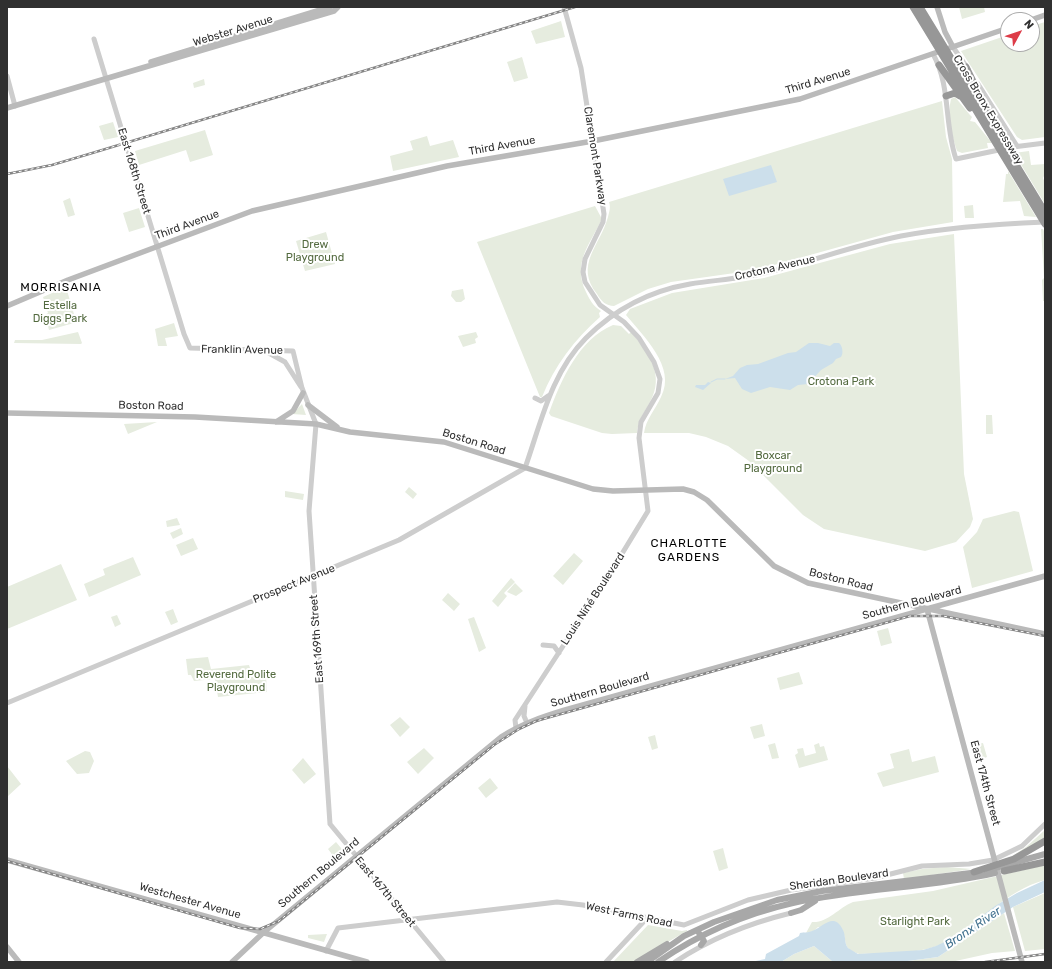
<!DOCTYPE html>
<meta charset="utf-8">
<style>
body{margin:0}
#map{position:relative;width:1052px;height:969px;overflow:hidden;background:#fff;font-family:Rubik,sans-serif}
canvas{display:block}
.frame{position:absolute;inset:0;border:8px solid #303030;pointer-events:none}
.north{position:absolute;left:1000px;top:12px;width:40px;height:40px;box-sizing:border-box;background:#fff;border:1px solid #acacac;border-radius:50%;rotate:50deg;font-size:11px;font-weight:700;line-height:16px;text-align:center;color:#303030}
.north::after{content:'';display:block;margin:auto;width:14px;height:18px;background:#dd3c48;clip-path:polygon(50% 0,100% 100%,50% 72%,0 100%)}
</style>
<div id="map">
<canvas width="1052" height="969"></canvas>
<div class="frame"></div>
<div class="north">N</div>
</div>
<script>
const ctx = document.querySelector('canvas').getContext('2d');
ctx.lineJoin = 'round';
function fillPath(path, color) { ctx.fillStyle = color; ctx.fill(path, 'evenodd'); }
function stroke(path, color, width, dash) { ctx.strokeStyle = color; ctx.lineWidth = width; ctx.lineCap = dash ? 'butt' : 'round'; ctx.setLineDash(dash || []); ctx.stroke(path); }
function label(font, color, halo, rows, align = 'center') {
  ctx.font = font + ' Rubik,sans-serif'; ctx.lineWidth = 4; ctx.setLineDash([]); ctx.textBaseline = 'middle'; ctx.strokeStyle = halo; ctx.fillStyle = color; for (const [text, x, y, turn = 0] of rows) {
    ctx.save(); ctx.translate(x, y); ctx.rotate((+turn || 0) * Math.PI / 180); ctx.textAlign = isNaN(turn) ? turn : align; if (halo) ctx.strokeText(text, 0, 0); ctx.fillText(text, 0, 0); ctx.restore();
  }
}
const green = new Path2D(`
 M959,7H984L985,12L962,19Z
 M561,21L565,37L536,44L531,31Z
 M1045,22V137L1022,140L1017,137L961,51L1008,35V44H1032V26Z
 M522,57L528,78L514,82L507,62Z
 M204,79L205,85L194,88L193,83Z
 M955,97L970,115L972,117L970,121L975,122L992,143H987L988,148L962,153L957,151C952,137 947,114 951,99Z
 M942,101L946,137L952,159L953,222L893,232L756,270L671,282L648,289L614,306C606,306 601,301 597,294C574,265 600,246 608,217C609,212 611,208 609,202Z
 M986,104H987L1011,141H1006Z
 M113,122L118,137L104,140L99,126Z
 M205,130L213,155L190,162L186,150L139,165L135,151Z
 M427,136L430,146L453,140L459,157L393,171L390,156L413,150L410,141Z
 M1029,151L1031,165L1045,164V174L1043,178L1045,183V204L1014,153Z
 M1008,171L1036,217L1024,216L1020,201L1003,202L1006,174H1008Z
 M70,198L75,215L68,217L63,201Z
 M973,205L974,218H965L964,206Z
 M595,206L602,219C590,244 572,263 586,292C590,300 593,306 601,311L599,313L600,317C574,340 555,365 542,397H540L477,242Z
 M139,208L145,227L129,232L123,213Z
 M1041,229H1043L1045,233V301H1043L1042,280L1044,278Z
 M326,232L335,264L305,271L296,241Z
 M954,234L964,474L973,519L970,527L956,542L925,551L824,529L803,515L749,461L728,446L706,437L689,433H644C646,419 655,410 661,397C677,367 643,336 626,315L630,309L672,293L764,278L890,244Z
 M66,287L76,321L74,323L49,330L45,315L48,313L43,297Z
 M463,289L465,299L461,302H456L451,296L452,291Z
 M174,323L178,336L165,338L167,346H158L155,329Z
 M613,325L621,326L629,334L631,332C649,353 665,375 650,402C644,413 638,420 637,433L612,434L602,433L551,416L549,413C561,380 579,339 613,325Z
 M78,332L82,343L81,344L14,343L15,340H42Z
 M476,332L478,337L475,339L476,343L463,347L458,336Z
 M302,404L306,415L292,414Z
 M986,415H992L993,434H986Z
 M157,422L128,434L124,424Z
 M409,487L417,494L413,499L405,492Z
 M285,491L304,494L303,500L285,497Z
 M1014,511L1019,512L1033,571L972,588L963,547L977,532L983,519Z
 M177,518L180,525L167,527L166,521Z
 M181,528L183,534L173,539L170,533Z
 M193,538L198,549L181,556L176,545Z
 M574,553L583,561L563,585L553,576Z
 M133,557L141,575L89,597L84,584L105,575L103,569Z
 M61,564L77,600L7,629V587Z
 M511,578L515,582L504,593L507,596L498,607L492,601Z
 M515,583L523,591L516,596L507,592Z
 M448,593L460,604L454,611L442,600Z
 M173,609L178,622L171,625L165,612Z
 M117,615L121,624L115,627L111,617Z
 M474,617L486,648L479,652L468,619Z
 M888,628L892,643L881,646L877,631Z
 M208,657L211,669L249,665L253,677L266,675L267,692L218,697L215,679L194,681L191,675H188L186,659Z
 M799,672L803,684L780,690L777,678Z
 M400,717L410,727L400,737L390,725Z
 M762,724L765,736L754,739L750,727Z
 M655,735L658,748L652,750L648,737Z
 M775,743L779,758L772,759L768,745Z
 M819,743L820,747L824,746L828,760L799,768L795,755L798,753L797,749L803,748L805,756L816,753L814,745Z
 M983,743L987,757L975,761L970,746Z
 M424,748L434,758L418,774L407,762Z
 M909,749L912,762L935,756L939,772L883,787L877,773L894,768L890,754Z
 M85,751L90,752L94,761L89,773L77,774L66,761Z
 M303,758L316,774L304,784L292,770Z
 M7,766L21,784L7,797Z
 M490,778L498,788L486,798L478,788Z
 M1045,830V838L1021,853L1011,857L1026,847Z
 M336,842L346,854L337,861L328,849Z
 M723,848L728,868L719,871L713,851Z
 M1045,865V880C1006,890 980,924 946,942C921,955 887,953 859,954C841,948 848,942 842,929L818,927L814,931L806,933L812,922C828,923 838,908 853,902L933,891Z
 M946,867L972,869L904,879L903,873L922,869Z
 M1045,893V949L1025,951L1013,907Z
 M1004,913L1015,951L992,953L951,962H900L938,957Z
 M648,925L682,931L687,930V931L633,962H613Z
 M327,934L324,942L308,938V935Z
 M814,946L833,962H781L794,954Z`);
const water = new Path2D(`
 M771,165L777,182L729,196L723,179Z
 M809,343H818L830,346L834,343H839C842,345 844,353 841,357L836,359L833,363L821,370L808,384L798,385L790,390L770,387L751,393L742,389L735,378L725,379L733,376L740,368L747,365L758,364L788,353L796,352Z
 M708,382L711,383L703,390L695,387L696,385H705Z
 M1045,880V892L1013,907L938,957L900,962H833L814,946L794,954L781,962H751L765,959L766,954L799,936L800,933C804,932 808,933 812,931C823,927 834,911 843,930C846,936 844,943 848,948L858,954L923,950L936,946L955,937L995,906L1017,893Z`);
const stream = new Path2D(`
 M711,382L717,379H725`);
const tertiary = new Path2D(`
 M94,39L184,334L190,348L293,351L302,388L316,424L309,511L330,824L444,962
 M953,47L968,69
 M933,54C951,86 944,124 956,159L1013,147L1045,143
 M7,76L15,106
 M978,84L1017,146
 M267,352L285,362L301,387
 M535,398L541,401L548,396
 M543,645L554,646L559,653
 M7,703L399,540L525,468C541,423 551,373 586,338C615,309 649,291 690,284C715,280 740,279 764,273C810,262 855,245 901,236C949,227 997,224 1045,222
 M525,706L524,716L527,723
 M516,728L515,720L606,580L648,511L639,438L641,422L658,393L660,379L654,362L639,338L624,322L600,305L585,282L583,272L585,259L603,222L604,214L581,68L564,7
 M326,951L338,928L557,902L583,905L684,925L748,900L791,890L875,878L922,866L969,864L993,860L1022,846L1045,824
 M606,962L647,918
 M675,962C711,938 750,923 791,913`);
const secondary = new Path2D(`
 M937,7L945,32L953,47
 M1031,20L1045,15
 M151,62L330,7
 M7,108L334,11L338,7
 M7,306L68,280L252,211L447,166L593,141L800,99L1008,28
 M308,405L337,427
 M7,413L195,417L316,424L350,432L444,442L593,489L613,491L683,489L694,492L707,500L774,566L808,583L1045,634
 M276,422L293,411L303,393
 M927,609L1022,962
 M7,860L367,962
 M7,947L19,962
 M232,962L263,933L501,737C521,724 542,717 565,710L1045,576`);
const primary = new Path2D(`
 M988,870L1045,854
 M791,913L801,910L815,901
 M699,933L704,941L701,945
 M637,962L667,944
 M647,962L684,936L714,922L777,900L822,891L979,872
 M658,962C699,934 744,914 793,903C860,888 928,888 995,873`);
const motorway = new Path2D(`
 M913,7L1045,224
 M920,7L1045,212
 M939,65L970,108
 M966,67L987,110
 M946,96L955,93L960,96
 M1004,871L1045,862
 M974,872L1014,859L1045,841`);
const rail = new Path2D(`
 M7,174L52,165L89,154L575,7
 M7,861L240,928L260,929L279,921L494,745L519,729L536,721L910,616H943L1045,636
 M985,962L1045,954`);
const streetNames = [
 ["Webster Avenue",233,31,-17],
 ["Third Avenue",818,81,-17],
 ["Cross Bronx Expressway",988,110,59],
 ["Third Avenue",502,146,-10],
 ["Claremont Parkway",595,156,81],
 ["East 168th Street",134,171,73],
 ["Third Avenue",187,225,-20],
 ["Crotona Avenue",775,268,-13],
 ["Franklin Avenue",242,350,1],
 ["Boston Road",151,406,1],
 ["Boston Road",474,442,17],
 ["Boston Road",841,580,14],
 ["Prospect Avenue",294,584,-22],
 ["Louis Niñé Boulevard",593,599,-57],
 ["Southern Boulevard",912,603,-15],
 ["East 169th Street",317,639,-94],
 ["Southern Boulevard",600,690,-16],
 ["East 174th Street",985,783,75],
 ["Southern Boulevard",319,873,-40],
 ["Sheridan Boulevard",839,880,-8],
 ["East 167th Street",385,892,50],
 ["Westchester Avenue",190,901,16],
 ["West Farms Road",629,915,12]
];
const parkNames = [
 ["Drew",315,245],
 ["Playground",315,258],
 ["Estella",60,306],
 ["Diggs Park",60,319],
 ["Crotona Park",841,382],
 ["Boxcar",773,456],
 ["Playground",773,469],
 ["Reverend Polite",236,675],
 ["Playground",236,688],
 ["Starlight Park",915,922]
];
const neighbourhoodNames = [
 ["MORRISANIA",61,288],
 ["CHARLOTTE",689,544],
 ["GARDENS",689,558]
];
const waterNames = [
 ["Bronx River",973,928,-34]
];
fillPath(green, '#e6ecdf');
fillPath(water, '#ccdfeb');
stroke(stream, '#ccdfeb', 1);
stroke(tertiary, '#cdcdcd', 5);
stroke(secondary, '#bababa', 5.5);
stroke(primary, '#a8a8a8', 6);
stroke(motorway, '#979797', 7);
stroke(rail, '#858585', 2.5);
stroke(rail, '#fff', 1, [3]);
label('11px', '#303030', '#fff', streetNames);
label('11px', '#536a3f', '#fff', parkNames);
ctx.letterSpacing = '1px';
label('12px', '#000', '#fff', neighbourhoodNames);
ctx.letterSpacing = '0px';
label('italic 12px', '#41718f', '#fff', waterNames);
</script>
